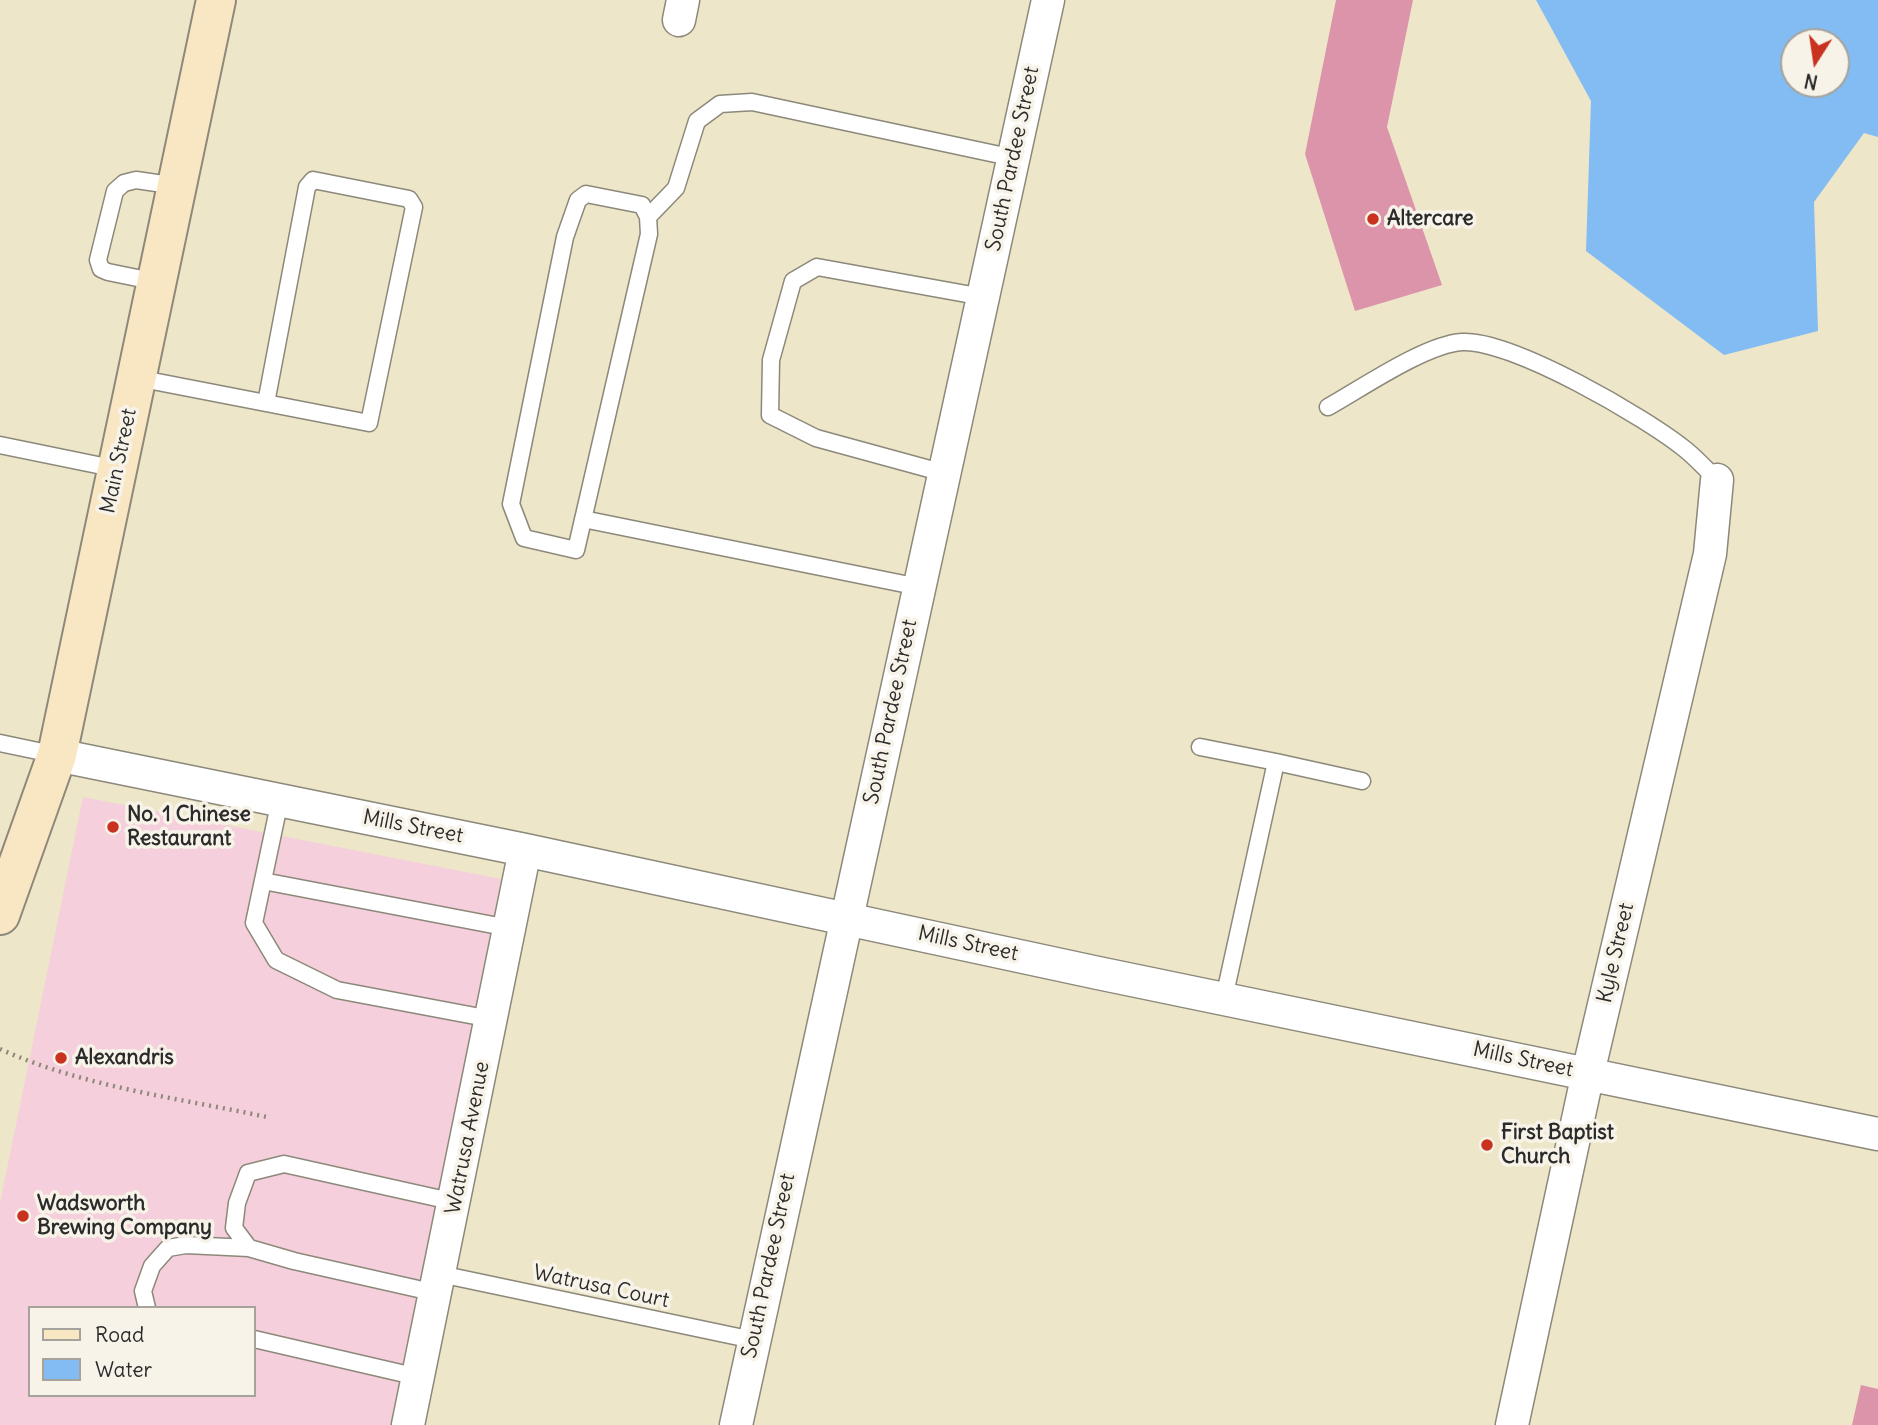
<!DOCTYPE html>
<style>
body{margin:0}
#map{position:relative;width:1878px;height:1425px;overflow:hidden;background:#ede6c9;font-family:Delius,sans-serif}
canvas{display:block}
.legend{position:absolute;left:28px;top:1306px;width:228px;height:91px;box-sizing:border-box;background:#f7f3e8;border:2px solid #a5a39c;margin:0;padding:9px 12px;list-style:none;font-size:21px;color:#2b2b2b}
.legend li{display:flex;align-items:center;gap:14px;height:35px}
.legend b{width:35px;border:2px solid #a5a39c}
.north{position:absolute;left:1780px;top:28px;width:70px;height:70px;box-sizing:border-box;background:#f7f3e8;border:2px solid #a5a39c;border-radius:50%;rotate:192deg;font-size:19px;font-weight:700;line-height:28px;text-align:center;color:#2b2b2b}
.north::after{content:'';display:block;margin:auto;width:24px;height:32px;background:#c8321e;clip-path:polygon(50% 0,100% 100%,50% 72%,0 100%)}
</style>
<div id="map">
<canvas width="1878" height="1425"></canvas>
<ul class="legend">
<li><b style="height:9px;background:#f9e7c3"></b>Road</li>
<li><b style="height:19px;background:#83bbf3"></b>Water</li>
</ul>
<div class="north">N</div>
</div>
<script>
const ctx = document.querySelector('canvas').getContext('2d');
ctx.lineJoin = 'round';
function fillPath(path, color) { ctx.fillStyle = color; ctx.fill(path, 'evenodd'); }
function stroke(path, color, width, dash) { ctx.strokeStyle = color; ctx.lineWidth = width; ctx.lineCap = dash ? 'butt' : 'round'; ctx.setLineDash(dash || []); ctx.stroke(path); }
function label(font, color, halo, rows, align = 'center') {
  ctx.font = font + ' Delius,sans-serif'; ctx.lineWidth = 7; ctx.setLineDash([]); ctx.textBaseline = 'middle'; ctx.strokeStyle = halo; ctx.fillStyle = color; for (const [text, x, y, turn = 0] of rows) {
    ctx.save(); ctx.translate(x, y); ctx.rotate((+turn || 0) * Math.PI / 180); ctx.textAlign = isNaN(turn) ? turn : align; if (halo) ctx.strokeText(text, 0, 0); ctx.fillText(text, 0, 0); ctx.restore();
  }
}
const built = new Path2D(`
 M83,797L501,879L394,1425H0V1203ZM30,1308H254V1395H30Z`);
const water = new Path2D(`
 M1536,0H1878V137L1864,133L1814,202L1818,331L1724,355L1586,251L1591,101ZM1794,42H1836V84H1794Z`);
const building = new Path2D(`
 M1336,0H1413L1387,127L1442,285L1355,311L1305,154Z
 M1861,1385L1878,1389V1425H1852Z`);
const path = new Path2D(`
 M0,1049C84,1087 178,1098 267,1117`);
const service = new Path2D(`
 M586,194L642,205L648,217L649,234L576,550L524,538L511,504L565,237L578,200Z
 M648,217L676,188L697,121L720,104L752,102L1014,158
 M157,282L108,272L101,269L98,260L115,191L124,183L136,180L177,186
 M137,378L369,423L414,207L409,199L313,180L307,187L266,403
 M1328,407C1362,388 1426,344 1462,342C1511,339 1647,418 1686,450C1697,459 1707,470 1717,480
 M0,445L117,469
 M944,473L816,438L770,415L771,360L793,281L817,267L983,297
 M583,519L919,587
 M0,743L57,755
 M1200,747L1276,762L1224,998
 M1276,762L1362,781
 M280,800L254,923L276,960L337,990L491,1019
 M263,881L509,928
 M440,1274L753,1340
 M436,1293L294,1261L249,1248L234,1228L237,1203L248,1173L284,1164L455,1202
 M147,1308L143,1291L152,1266L168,1248L186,1245L249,1248
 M254,1339L418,1377`);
const minor = new Path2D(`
 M679,20L683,0
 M57,755L525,850L1098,973L1878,1134
 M408,1425L525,850
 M736,1425L1048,0
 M1512,1425L1588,1073L1710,554L1717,480`);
const secondary = new Path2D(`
 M0,915L57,755L216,0`);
const markers = [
 [1373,219,7,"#c8321e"],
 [113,827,7,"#c8321e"],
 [61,1058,7,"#c8321e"],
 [1487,1145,7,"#c8321e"],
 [23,1216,7,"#c8321e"]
];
const streetNames = [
 ["South Pardee Street",1013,159,-78],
 ["Main Street",119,461,-78],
 ["South Pardee Street",891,712,-78],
 ["Mills Street",413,827,11],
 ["Mills Street",968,944,12],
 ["Kyle Street",1616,953,-77],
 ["Mills Street",1523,1060,12],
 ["Watrusa Avenue",468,1138,-79],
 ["South Pardee Street",769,1266,-78],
 ["Watrusa Court",601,1287,12]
];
const poiNames = [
 ["Altercare",1387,219],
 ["No. 1 Chinese",127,815],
 ["Restaurant",127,839],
 ["Alexandris",75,1058],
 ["First Baptist",1501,1133],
 ["Church",1501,1157],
 ["Wadsworth",37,1204],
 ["Brewing Company",37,1228]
];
fillPath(built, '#f5cfdb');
fillPath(water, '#83bbf3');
fillPath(building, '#dc94ab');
stroke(service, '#8c887a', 19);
stroke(minor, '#8c887a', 35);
stroke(secondary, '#8c887a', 42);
stroke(path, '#8c887a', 4.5, [2, 5]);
stroke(service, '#fff', 16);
stroke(minor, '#fff', 32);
stroke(secondary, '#f9e7c3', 38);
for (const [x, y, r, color] of markers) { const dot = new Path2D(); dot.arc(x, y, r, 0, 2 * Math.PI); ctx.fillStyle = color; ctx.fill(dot); stroke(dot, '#f7f3e8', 2.5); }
label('21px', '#2b2b2b', '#f7f3e8', streetNames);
label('bold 21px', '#2b2b2b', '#f7f3e8', poiNames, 'left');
</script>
